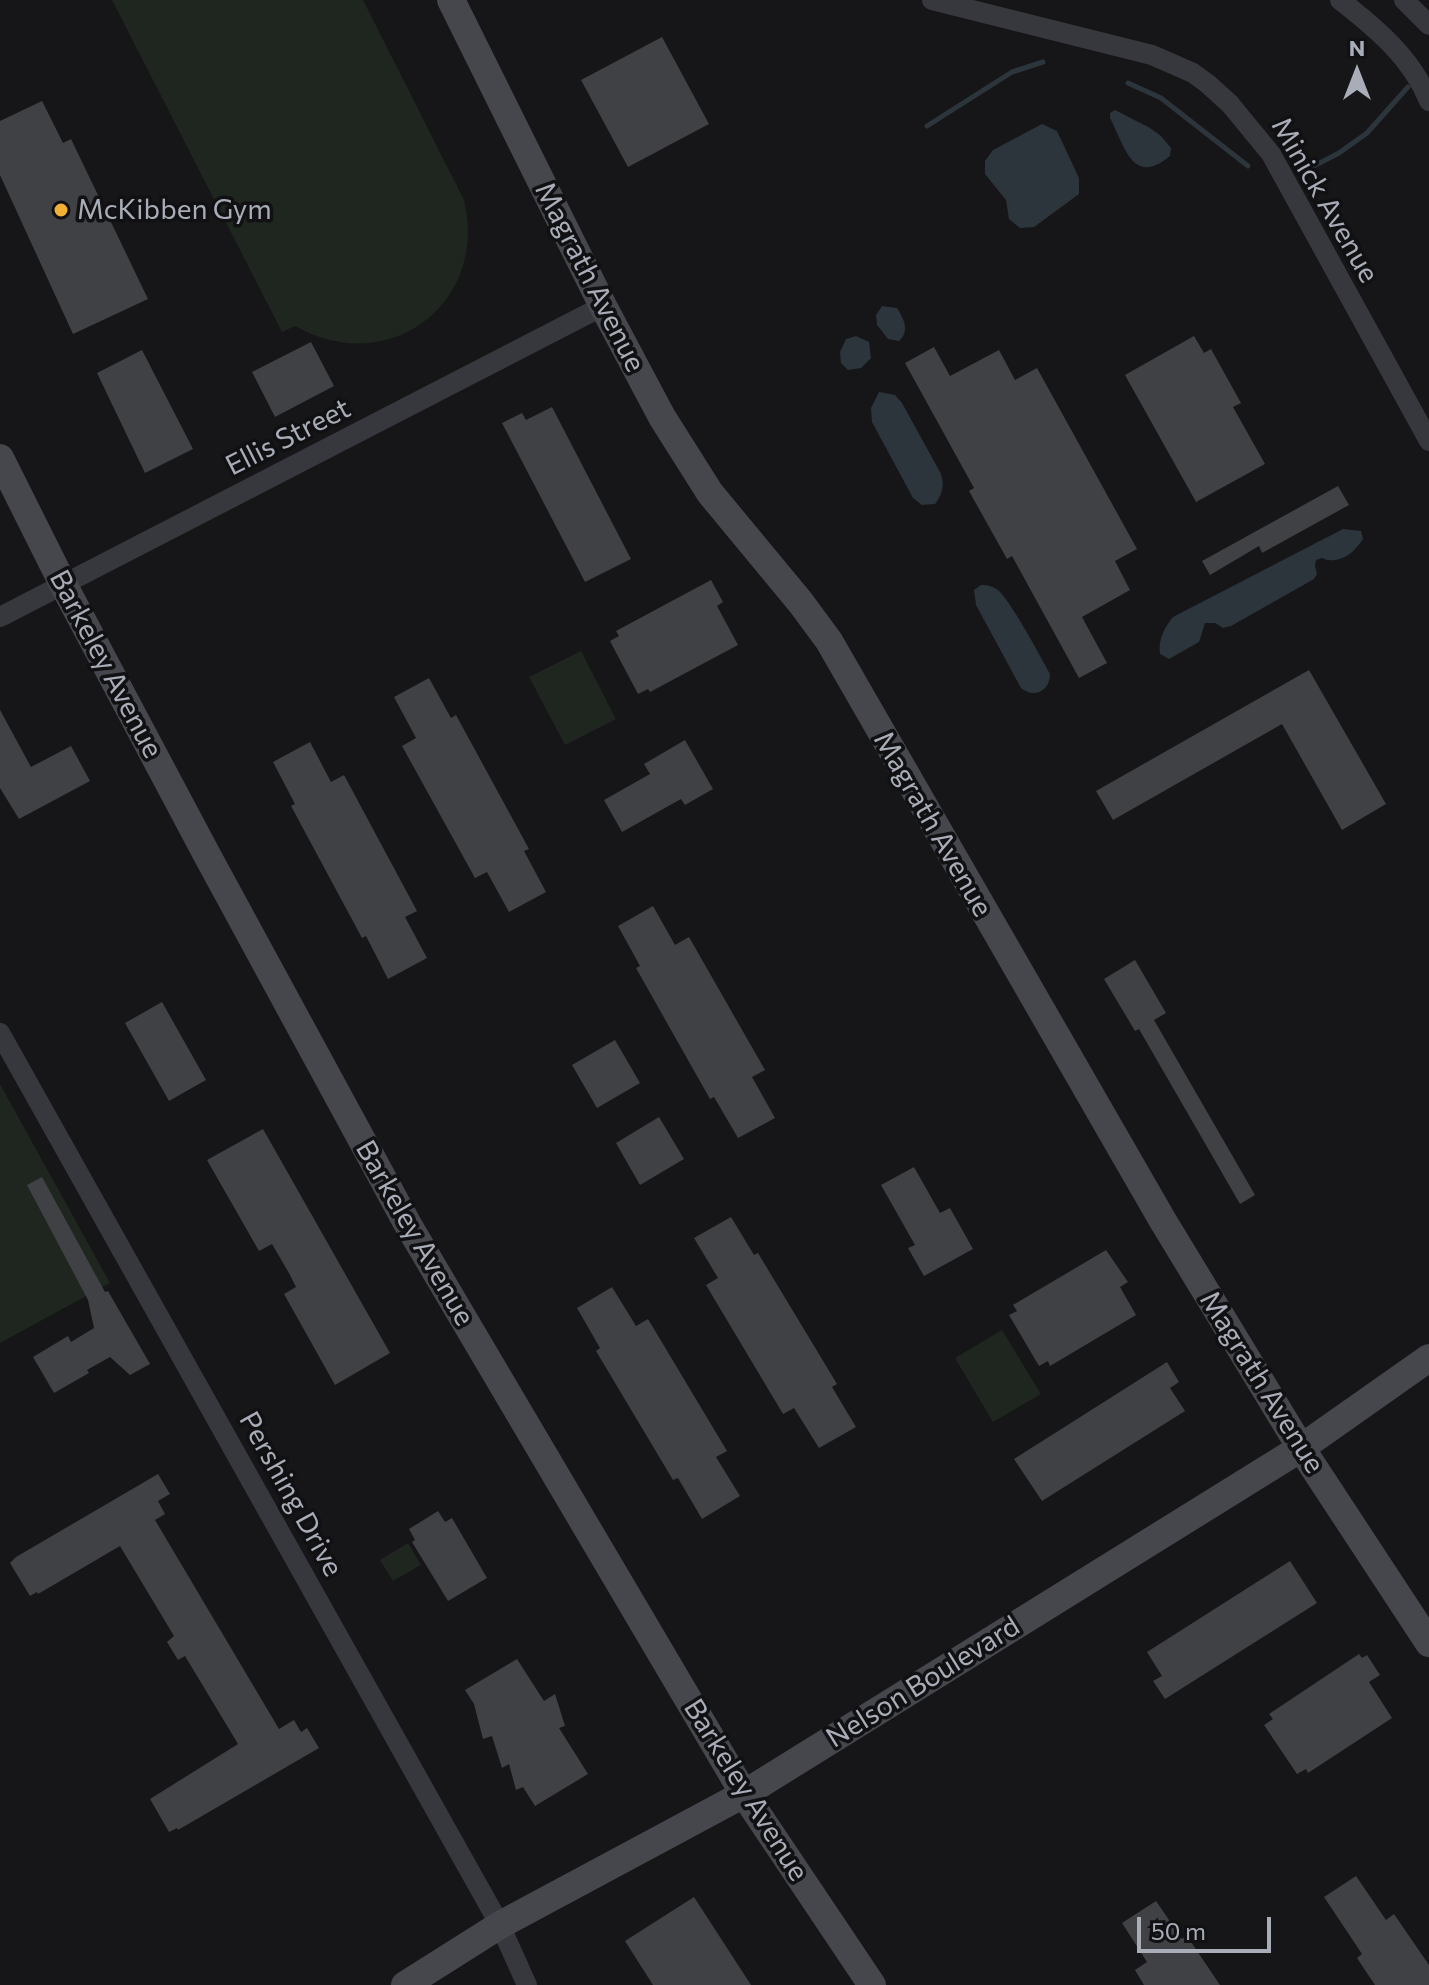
<!DOCTYPE html>
<style>
body{margin:0}
#map{position:relative;width:1429px;height:1985px;overflow:hidden;background:#161618;font-family:Commissioner,sans-serif}
canvas{display:block}
.north{position:absolute;left:1317px;top:32px;width:80px;height:80px;-webkit-text-stroke:6px #111113;paint-order:stroke;rotate:0deg;font-size:22px;font-weight:700;line-height:32px;text-align:center;color:#a8adb8}
.north::after{content:'';display:block;margin:auto;width:28px;height:36px;background:#a8adb8;clip-path:polygon(50% 0,100% 100%,50% 72%,0 100%)}
.scale{position:absolute;left:1137px;top:1917px;width:134px;height:36px;box-sizing:border-box;border:4px solid #a8adb8;border-top:0;padding-left:10px;font-size:24px;line-height:28px;white-space:nowrap;color:#a8adb8;-webkit-text-stroke:6px #111113;paint-order:stroke}
</style>
<div id="map">
<canvas width="1429" height="1985"></canvas>
<div class="north">N</div>
<div class="scale">50 m</div>
</div>
<script>
const ctx = document.querySelector('canvas').getContext('2d');
ctx.lineJoin = 'round';
function fillPath(path, color) { ctx.fillStyle = color; ctx.fill(path, 'evenodd'); }
function stroke(path, color, width, dash) { ctx.strokeStyle = color; ctx.lineWidth = width; ctx.lineCap = dash ? 'butt' : 'round'; ctx.setLineDash(dash || []); ctx.stroke(path); }
function label(font, color, halo, rows, align = 'center') {
  ctx.font = font + ' Commissioner,sans-serif'; ctx.lineWidth = 7; ctx.setLineDash([]); ctx.textBaseline = 'middle'; ctx.strokeStyle = halo; ctx.fillStyle = color; for (const [text, x, y, turn = 0] of rows) {
    ctx.save(); ctx.translate(x, y); ctx.rotate((+turn || 0) * Math.PI / 180); ctx.textAlign = isNaN(turn) ? turn : align; if (halo) ctx.strokeText(text, 0, 0); ctx.fillText(text, 0, 0); ctx.restore();
  }
}
const green = new Path2D(`
 M112,0H363L464,200C489,304 388,379 295,326L282,332Z
 M581,651L616,719L565,745L529,677Z
 M0,1084L110,1283L0,1343Z
 M1002,1330L1041,1394L993,1422L955,1358Z
 M408,1543L421,1565L393,1581L380,1560Z`);
const water = new Path2D(`
 M1115,110L1150,128L1161,136L1171,148L1170,156C1133,187 1125,147 1110,118V113Z
 M1042,124L1057,131L1079,178V194L1034,227L1020,228L1009,219L1006,200L985,174V161L993,150Z
 M882,306L897,308C904,319 910,331 899,341L888,339L877,325L876,315Z
 M856,336L869,342L871,358L861,368L848,370L841,363L840,352L846,339Z
 M879,392L895,395L902,403L940,472C945,483 943,494 935,504L922,505L913,498L872,422L871,408Z
 M1343,529L1361,531L1363,539C1356,550 1344,562 1329,560C1317,558 1328,556 1316,560L1315,566L1317,574L1314,579L1231,626L1223,628L1215,623H1205L1199,642L1169,659L1160,654C1158,640 1164,628 1173,617Z
 M981,585C988,585 993,586 999,591C1011,602 1041,657 1050,674C1050,691 1034,699 1021,688L976,605L974,590Z`);
const stream = new Path2D(`
 M1128,83L1161,98L1248,166
 M927,126L1012,72L1043,62
 M1308,169L1339,153L1367,133L1408,87`);
const building = new Path2D(`
 M662,37L709,124L628,167L581,80Z
 M42,101L63,143L71,139L148,299L73,334L0,175V121Z
 M1194,336L1204,353L1211,349L1241,403L1233,407L1265,464L1196,502L1125,375Z
 M311,342L334,386L275,417L252,372Z
 M934,347L950,376L999,350L1015,380L1037,368L1137,549L1115,561L1130,590L1082,617L1107,663L1079,678L1012,556L1007,559L969,491L974,488L905,363Z
 M142,350L193,449L145,473L97,373Z
 M552,407L631,559L585,582L502,423L522,413L526,420Z
 M1338,486L1349,505L1262,553L1259,546L1210,575L1202,561Z
 M711,580L723,602L717,606L738,645L650,692L648,689L638,694L610,641L619,636L616,631Z
 M1309,670L1386,804L1342,830L1282,724L1113,820L1096,791Z
 M429,678L451,718L456,715L529,849L524,851L546,892L509,912L487,872L475,878L402,746L416,738L394,697Z
 M0,710L31,767L71,746L90,781L19,819L0,788Z
 M685,740L713,789L685,805L681,799L622,832L604,800L650,774L644,764Z
 M310,742L331,782L344,775L417,911L405,917L427,958L388,979L366,936L362,938L291,806L295,804L273,762Z
 M653,906L675,945L689,937L765,1070L752,1077L775,1118L738,1138L714,1097L710,1099L636,968L640,966L618,926Z
 M1135,960L1166,1013L1154,1020L1255,1195L1240,1204L1139,1029L1135,1031L1104,979Z
 M162,1002L206,1080L169,1101L125,1023Z
 M615,1040L640,1083L597,1108L572,1065Z
 M659,1117L684,1159L640,1185L616,1143Z
 M263,1129L390,1353L335,1385L284,1294L296,1287L290,1275L272,1244L259,1251L207,1160Z
 M914,1167L940,1213L950,1208L973,1249L924,1276L908,1248L915,1245L881,1185Z
 M42,1177L105,1292L108,1291L150,1364L130,1375L110,1357L87,1370L89,1373L54,1393L33,1357L68,1336L71,1342L94,1328L88,1300L27,1185Z
 M731,1217L754,1255L758,1253L837,1384L832,1387L856,1427L819,1448L794,1408L783,1414L706,1285L718,1278L694,1238Z
 M1106,1250L1128,1282L1120,1287L1136,1315L1050,1366L1048,1361L1039,1366L1009,1315L1017,1311L1013,1305Z
 M612,1287L636,1326L648,1319L727,1451L716,1457L740,1496L702,1519L678,1478L673,1480L596,1351L600,1348L577,1308Z
 M1167,1362L1179,1382L1170,1388L1185,1411L1042,1501L1014,1459Z
 M158,1474L170,1494L158,1501L165,1514L155,1520L279,1729L294,1720L301,1732L307,1728L319,1748L178,1830L177,1828L169,1832L150,1799L238,1744L185,1656L178,1660L167,1642L174,1636L120,1546L38,1594L37,1592L30,1596L10,1563L16,1557Z
 M438,1511L445,1522L452,1518L487,1578L448,1601L412,1542L415,1540L409,1529Z
 M1290,1561L1317,1603L1165,1699L1153,1681L1162,1676L1147,1652Z
 M1359,1654L1362,1658L1367,1655L1380,1675L1369,1682L1392,1718L1308,1773L1306,1769L1297,1774L1264,1725L1273,1719L1269,1714Z
 M517,1659L544,1701L555,1694L565,1726L559,1728L588,1774L535,1806L523,1787L516,1790L509,1764L502,1768L492,1736L483,1739L474,1704L465,1690Z
 M1356,1876L1386,1920L1394,1914L1429,1965V1985H1375L1357,1958L1362,1954L1324,1897Z
 M694,1897L751,1985H653L625,1941Z
 M1156,1901L1182,1939L1187,1936L1220,1985H1144L1135,1970L1147,1962L1122,1923Z`);
const street = new Path2D(`
 M932,0L1152,55L1193,73L1208,84L1230,104L1271,154L1429,441
 M1340,0C1376,28 1412,58 1429,101
 M1404,0L1429,25
 M0,617L603,306
 M0,1033L500,1925L527,1985`);
const secondary = new Path2D(`
 M451,0L603,306L662,417L710,493L801,603L829,641L1163,1221L1301,1448L1429,1643
 M0,458L63,584L207,855L407,1223L744,1794L872,1985
 M405,1985L500,1925L744,1794L1301,1448L1429,1358`);
const markers = [
 [61,210,8,"#f2b134"]
];
const streetNames = [
 ["Minick Avenue",1325,200,60],
 ["Magrath Avenue",590,277,63],
 ["Ellis Street",288,437,-27],
 ["Barkeley Avenue",106,664,62],
 ["Magrath Avenue",933,824,60],
 ["Barkeley Avenue",415,1233,60],
 ["Magrath Avenue",1262,1382,58],
 ["Pershing Drive",291,1494,61],
 ["Nelson Boulevard",923,1682,-32],
 ["Barkeley Avenue",746,1790,58]
];
const poiNames = [
 ["McKibben Gym",77,210]
];
fillPath(green, '#1e261f');
fillPath(water, '#2c353c');
stroke(stream, '#2c353c', 5);
fillPath(building, '#404145');
stroke(street, '#37383d', 20);
stroke(secondary, '#45474d', 28);
for (const [x, y, r, color] of markers) { const dot = new Path2D(); dot.arc(x, y, r, 0, 2 * Math.PI); ctx.fillStyle = color; ctx.fill(dot); stroke(dot, '#111113', 3); }
label('28px', '#a8adb8', '#111113', streetNames);
label('28px', '#a8adb8', '#111113', poiNames, 'left');
</script>
